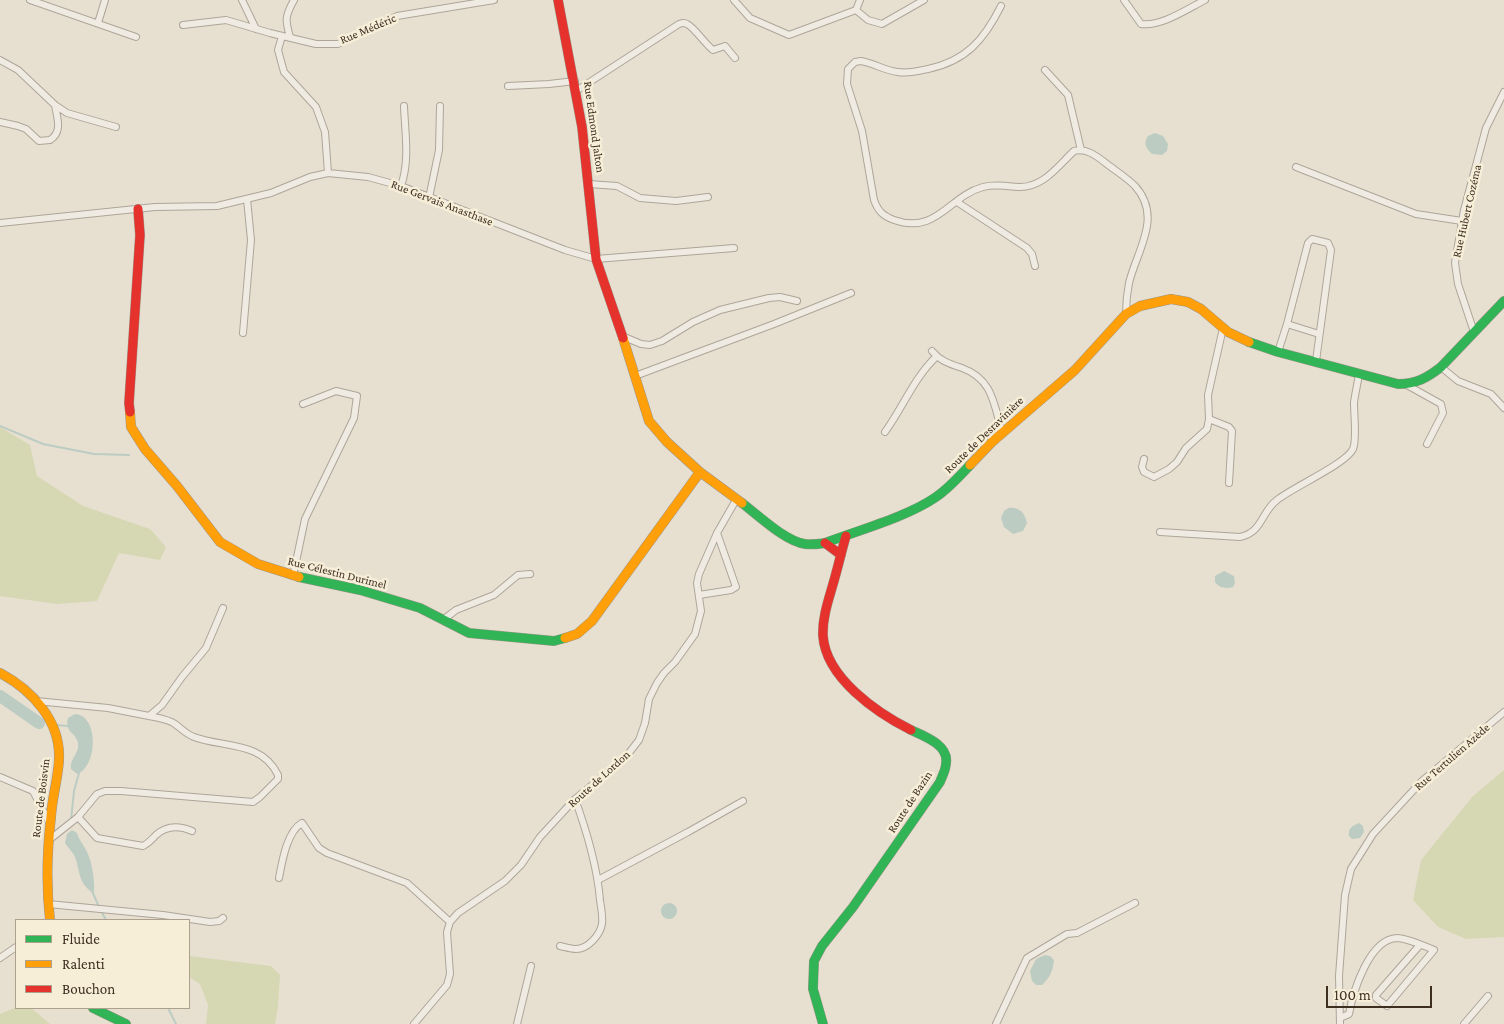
<!DOCTYPE html>
<meta charset="utf-8">
<style>
body{margin:0}
#map{position:relative;width:1504px;height:1024px;overflow:hidden;background:#e7e0d1;font-family:"Crimson Pro",serif}
canvas{display:block}
.legend{position:absolute;left:15px;top:919px;width:175px;height:90px;box-sizing:border-box;background:#f7eed8;border:1px solid #ada18e;margin:0;padding:6px 9px;list-style:none;font-size:15px;color:#3d2e20}
.legend li{display:flex;align-items:center;gap:10px;height:25px}
.legend b{width:25px;border:1px solid #ada18e}
.scale{position:absolute;left:1326px;top:986px;width:106px;height:22px;box-sizing:border-box;border:2px solid #3d2e20;border-top:0;padding-left:6px;font-size:15px;line-height:18px;white-space:nowrap;color:#3d2e20;-webkit-text-stroke:4px #f7eed8;paint-order:stroke}
</style>
<div id="map">
<canvas width="1504" height="1024"></canvas>
<ul class="legend">
<li><b style="height:6px;background:#30b455"></b>Fluide</li>
<li><b style="height:6px;background:#ff9f0a"></b>Ralenti</li>
<li><b style="height:6px;background:#e5322d"></b>Bouchon</li>
</ul>
<div class="scale">100 m</div>
</div>
<script>
const ctx = document.querySelector('canvas').getContext('2d');
ctx.lineJoin = 'round';
function fillPath(path, color) { ctx.fillStyle = color; ctx.fill(path, 'evenodd'); }
function stroke(path, color, width, dash) { ctx.strokeStyle = color; ctx.lineWidth = width; ctx.lineCap = dash ? 'butt' : 'round'; ctx.setLineDash(dash || []); ctx.stroke(path); }
function label(font, color, halo, rows, align = 'center') {
  ctx.font = font + ' "Crimson Pro",serif'; ctx.lineWidth = 5; ctx.setLineDash([]); ctx.textBaseline = 'middle'; ctx.strokeStyle = halo; ctx.fillStyle = color; for (const [text, x, y, turn = 0] of rows) {
    ctx.save(); ctx.translate(x, y); ctx.rotate((+turn || 0) * Math.PI / 180); ctx.textAlign = isNaN(turn) ? turn : align; if (halo) ctx.strokeText(text, 0, 0); ctx.fillText(text, 0, 0); ctx.restore();
  }
}
const green = new Path2D(`
 M0,427L30,445L37,476L83,506L150,529L166,547L160,560L119,553L97,601L57,604L0,596Z
 M1504,770V937L1466,939L1438,927L1413,900L1421,860L1473,796Z
 M189,956L271,966L280,975L278,1007L275,1024H206L208,1005L200,984L189,977Z
 M15,1008H31L50,1024H0V1014Z`);
const water = new Path2D(`
 M1155,133L1163,136L1168,144L1167,151L1162,155L1152,154C1146,148 1143,144 1148,136Z
 M1008,508C1019,506 1025,513 1027,523L1023,531L1013,534L1004,527L1001,518L1004,511Z
 M1224,571L1234,576L1235,583L1233,587C1226,589 1219,588 1215,582V576Z
 M75,714C99,715 98,767 77,774L71,769C69,759 80,753 78,743C76,732 64,733 68,718Z
 M1359,823L1363,826L1364,832L1360,838L1352,839L1349,836C1348,828 1352,826 1359,823Z
 M72,830L77,833C79,840 83,844 86,850C92,860 95,881 94,893C78,885 80,870 75,857C73,852 68,848 65,843L67,834Z
 M661 911a8 8 0 1 1 16 0a8 8 0 1 1-16 0Z
 M1045,955L1050,956L1054,960C1053,970 1050,978 1042,985H1036L1032,981L1030,971L1036,959Z`);
const stream = new Path2D(`
 M0,426L43,444L94,454L129,455
 M55,725L69,726
 M71,820L74,791L79,773
 M92,891L99,907
 M101,911L106,920
 M168,1008L176,1024`);
const river = new Path2D(`
 M0,696L39,723`);
const street = new Path2D(`
 M30,0L136,37
 M242,0L256,29
 M734,0L750,18L789,35L856,10
 M860,0L856,10L868,20L882,24L924,0
 M1124,0L1141,24C1161,27 1187,9 1205,0
 M1001,6C984,40 966,61 928,69C919,71 907,74 898,72C885,71 874,63 861,61L855,62L848,69L847,84L862,131L874,200C878,211 883,216 894,220C937,235 949,196 983,187C995,184 1006,186 1018,187C1043,188 1057,167 1074,151C1088,147 1100,159 1111,167C1119,173 1128,179 1135,186C1163,217 1137,250 1129,283C1127,293 1126,304 1126,314
 M98,23L105,0
 M183,25L226,20L270,33L316,44H338L397,16L494,0
 M282,36L278,50L284,72L316,107L325,132L328,173
 M290,37C285,20 285,16 294,0
 M0,60L18,70L55,105L67,113L116,127
 M1045,70L1068,95L1081,150
 M508,86L549,84L575,81
 M576,91L679,24C682,23 684,22 687,24C694,27 705,44 713,50L725,46L735,58
 M0,122L18,126L26,129L39,141L50,140C63,132 57,118 55,105
 M1296,167L1416,214L1462,221
 M589,184L617,186L640,198L676,201L708,197
 M401,186C410,160 405,133 404,106
 M429,198L439,150L440,106
 M957,202L1027,248L1032,254L1035,266
 M0,223L155,207L217,206L271,193L310,177L328,173L368,177L401,186L565,250L596,259L734,248
 M1287,324L1319,334
 M1474,332L1458,284L1455,263L1464,210L1486,128L1504,92
 M243,333L251,240L247,199
 M622,336L641,344L650,345L662,341L693,322L720,310L769,298L780,297L797,301
 M932,351C940,361 950,364 962,368C993,379 994,405 1002,432
 M1278,352L1287,324L1308,243L1312,239L1328,243L1331,250L1316,361
 M1441,367L1458,381L1491,394L1504,408
 M635,376L774,324L851,293
 M1405,384L1441,404L1443,413L1427,444
 M1209,419L1229,427L1232,431L1229,483
 M885,432C903,407 914,378 936,357
 M1144,459L1142,467L1144,472L1154,477L1169,469L1177,462L1186,448L1207,429L1209,419L1208,395L1223,328
 M1160,532L1240,537C1263,532 1261,512 1277,500C1293,487 1346,464 1353,449C1357,440 1354,415 1354,403C1355,393 1358,383 1359,373
 M293,576L305,519L354,418L357,396L336,391L303,404
 M699,595L731,590L736,587L717,533
 M443,620L456,610L494,595L518,575L530,574
 M36,701L108,708L149,716L162,705L182,677L206,648L223,608
 M0,777L33,791L49,822
 M78,817L97,838L143,846C149,843 152,839 156,835C167,825 180,826 192,831
 M49,840L78,817L97,794L105,791H121L253,802L260,797L278,779V775C262,741 224,748 194,737C186,734 182,729 175,724C168,719 158,718 149,716
 M279,878C282,862 287,831 302,823L319,848L327,853L407,883L450,922
 M598,880L688,832L743,801
 M48,904L163,915L210,922L219,921L223,918
 M560,946C565,947 571,949 576,949C588,949 600,935 602,924C603,916 601,908 600,900C597,865 587,832 575,799
 M0,958L16,947
 M1340,1018L1349,1014C1353,992 1369,939 1397,938C1405,938 1427,947 1434,950L1387,1006L1376,998V995L1419,946
 M414,1024L447,985L450,974L447,932L450,922L458,913L505,881L521,865L540,837L575,799L625,758L639,740L645,723L649,699L657,683L664,673L675,662L695,634L701,611L697,583L699,574L717,533L736,500
 M517,1024L531,966
 M996,1024L1027,958L1067,934L1077,933L1135,903
 M1340,1024L1339,976L1345,895L1351,869L1373,834L1422,781L1504,712
 M1464,1024L1488,996`);
const fast = new Path2D(`
 M1249,342L1278,352L1398,384C1416,384 1427,378 1441,367L1504,301
 M742,503C759,516 785,541 805,544C812,545 818,544 825,543C859,530 907,517 936,497C949,488 959,477 970,465
 M299,577L360,590L420,608L469,633L554,641L565,638
 M93,1008L126,1024
 M823,1024L813,989L814,961L822,946L853,907L940,782C942,776 946,770 946,763C949,745 924,736 911,730`);
const slow = new Path2D(`
 M623,338L649,421L667,442L700,472L742,503
 M130,412L131,427L145,449L177,486L220,542L258,564L299,577
 M970,465L992,442L1075,370L1126,314L1140,306L1171,299L1188,302L1201,309L1228,332L1249,342
 M565,638L577,634L592,621L700,472
 M0,673C32,690 61,721 59,760C58,779 52,798 51,817C47,851 46,886 50,920`);
const jam = new Path2D(`
 M558,0L582,127L596,259L623,338
 M130,412L129,403L140,235L138,209
 M846,536C842,549 839,563 835,577C830,596 822,616 823,636C826,678 877,713 911,730
 M825,543L841,555`);
const streetNames = [
 ["Rue Médéric",368,29,-23],
 ["Rue Edmond Jalton",594,127,82],
 ["Rue Gervais Anasthase",442,203,21],
 ["Rue Hubert Cozéma",1467,211,-77],
 ["Route de Desravinière",984,435,-44],
 ["Rue Célestin Durimel",337,573,14],
 ["Rue Tertulien Azède",1452,757,-41],
 ["Route de Lordon",599,779,-42],
 ["Route de Boisvin",41,798,-83],
 ["Route de Bazin",910,802,-57]
];
fillPath(green, '#d6d7b3');
fillPath(water, '#bcccc2');
stroke(stream, '#bcccc2', 2);
stroke(river, '#bcccc2', 12);
stroke(street, '#ada599', 8);
stroke(fast, '#9c958a', 10);
stroke(slow, '#9c958a', 10);
stroke(jam, '#9c958a', 10);
stroke(street, '#efebe3', 6);
stroke(fast, '#30b455', 9);
stroke(slow, '#ff9f0a', 9);
stroke(jam, '#e5322d', 9);
label('12px', '#3d2e20', '#f7eed8', streetNames);
</script>
